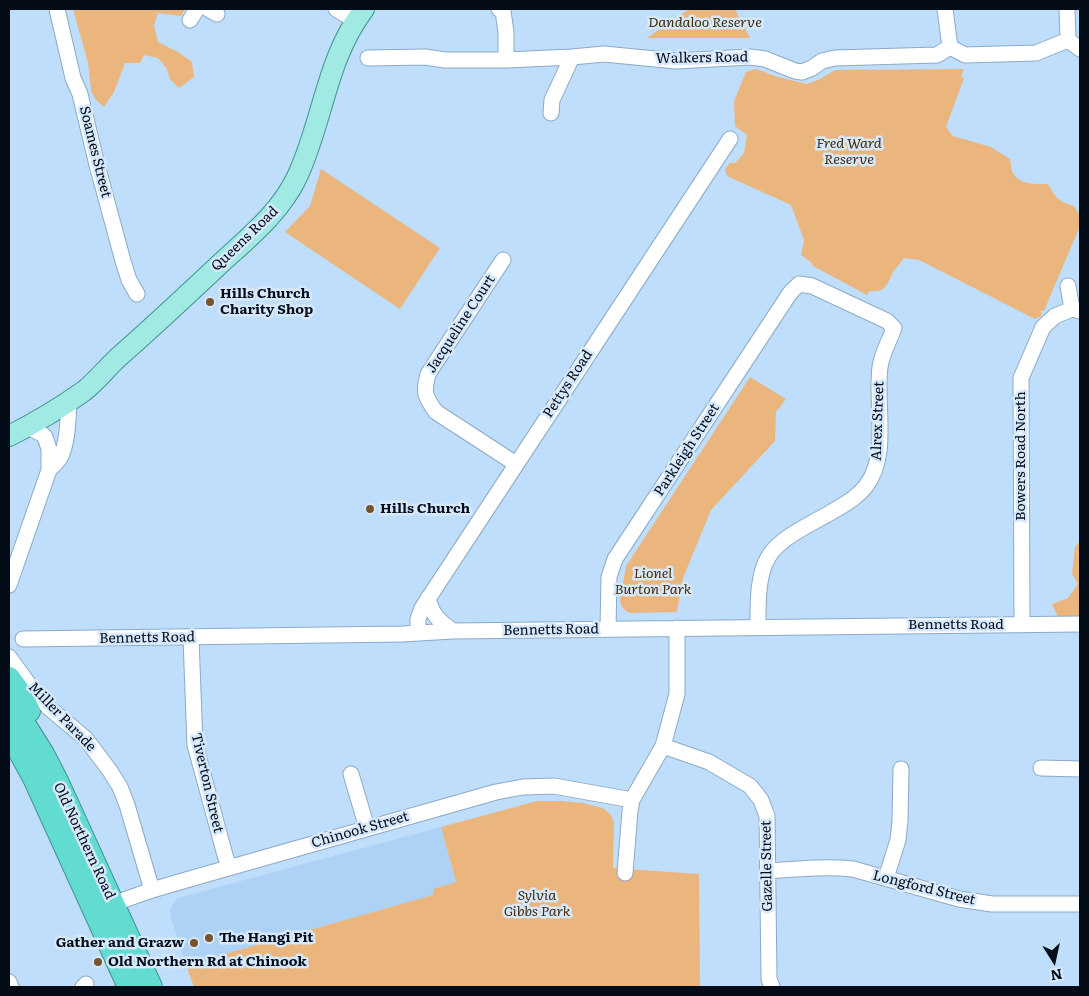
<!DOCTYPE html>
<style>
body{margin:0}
#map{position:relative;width:1089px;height:996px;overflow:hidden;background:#bedefc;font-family:Literata,serif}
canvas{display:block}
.frame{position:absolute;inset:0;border:10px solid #040d17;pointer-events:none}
.north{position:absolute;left:1029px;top:936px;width:50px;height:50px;-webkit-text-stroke:4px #d6e9fc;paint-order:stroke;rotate:170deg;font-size:14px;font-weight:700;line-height:20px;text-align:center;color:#040d17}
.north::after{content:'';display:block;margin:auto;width:18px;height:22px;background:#040d17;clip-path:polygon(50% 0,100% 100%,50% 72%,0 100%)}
</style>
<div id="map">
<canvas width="1089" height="996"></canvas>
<div class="frame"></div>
<div class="north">N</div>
</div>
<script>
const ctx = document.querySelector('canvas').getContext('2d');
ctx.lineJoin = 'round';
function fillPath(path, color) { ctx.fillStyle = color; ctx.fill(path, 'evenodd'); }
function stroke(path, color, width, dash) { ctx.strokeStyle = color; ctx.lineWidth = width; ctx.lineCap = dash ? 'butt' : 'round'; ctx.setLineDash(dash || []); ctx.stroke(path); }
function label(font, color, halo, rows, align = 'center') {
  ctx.font = font + ' Literata,serif'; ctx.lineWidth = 5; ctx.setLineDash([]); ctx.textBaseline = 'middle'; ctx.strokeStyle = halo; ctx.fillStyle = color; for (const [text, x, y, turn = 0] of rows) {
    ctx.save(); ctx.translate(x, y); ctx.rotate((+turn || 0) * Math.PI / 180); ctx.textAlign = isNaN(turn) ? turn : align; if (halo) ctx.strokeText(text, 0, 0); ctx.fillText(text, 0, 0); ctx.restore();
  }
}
const built = new Path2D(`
 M441,827L456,883L433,889L434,895L186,965L171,918L170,910L173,904L178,898Z`);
const green = new Path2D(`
 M73,9H185L181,16L158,13L154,25L158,42L178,52L192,62L194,77L179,88L170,79L167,69L158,58L144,55L140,63H125L114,92L104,107L95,99L91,90L88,63Z
 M689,9H735L750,38H647Z
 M756,69L778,77L807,84L820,79L835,70L964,69L961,77L964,78L946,127L953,136L991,147L1010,159C1011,163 1011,168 1012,171C1018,185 1035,184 1048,184C1056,198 1058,201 1074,206L1080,216V226L1044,311L1041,310V316L1035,319L919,260L904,258C901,262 897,267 894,271C887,283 887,293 869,291L867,295L813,266L811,262L801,255L804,240L791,205L727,176L725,169L730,163H735L744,153L747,135L735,126L734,101L746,72Z
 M321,169L440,248L400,309L285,232L310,206Z
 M750,377L786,399L776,412L775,441L711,510L683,578L677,612L630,613C624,610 621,607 620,600L626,566Z
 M1080,541V617H1058L1052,604L1068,598L1078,584L1072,574L1075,547Z
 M537,801H561L583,803L603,808L611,815L614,823L613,868L699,874L700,987H194L186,965L433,895V889L456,882L441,827Z`);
const minor = new Path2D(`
 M57,9L73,78L80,94L97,165L123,261L129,280L137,294
 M208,9L217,14
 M336,9L356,21
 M499,9L503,11L506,32V60
 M945,9L950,47
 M1067,9L1068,40
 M190,20L197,9
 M368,58L425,57L445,60H506L572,57L604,54L676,61L750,57L765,59L795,71L802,72L812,68L822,61L835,58L937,55L950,47L965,55L1036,53L1068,40L1080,49
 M551,113L552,100L572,57
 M503,260L428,374C423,392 425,397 436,412L516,464
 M1068,286L1072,309
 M49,470C53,466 57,462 60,458C68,443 68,418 69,402
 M9,585L49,470V449L45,437L42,434L26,426
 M428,598C432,615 439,621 453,631
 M1022,625L1021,378L1043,327L1055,316L1072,309L1080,311
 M608,629L609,577L615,559L790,293L799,284L812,286L887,321L894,328C889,342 882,353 880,367C875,403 890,455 866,486C857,498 843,505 830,513C811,524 781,537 769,556C757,574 758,606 758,627
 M418,633V619L422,608L730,139
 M191,638L195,745L225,855L229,867
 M23,639L402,634L453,631L1080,624
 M9,657L30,686L48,707L86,739L110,771L120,787L127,805L152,890
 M663,746L709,762L750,786L761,800L767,816L769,979L772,987
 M1041,768L1080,769
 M351,774L367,828
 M768,871C796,869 824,866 853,869L959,899L992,904H1080
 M625,873L630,811L632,800L663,746L677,694V628
 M886,878L898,840L900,821L901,769
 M104,907L152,890L193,878L496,792L523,787L554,786L632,800
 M9,982L11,987
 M83,987L86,984`);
const major = new Path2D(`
 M9,436C35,423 60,408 84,391C98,380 108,366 122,354C155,325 187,295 220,264C248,238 280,213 297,177C323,122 326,59 364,9`);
const highway = new Path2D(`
 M9,678L19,692L29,711
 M9,700L43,754L57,781L151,987
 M9,732L34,778L129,987`);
const markers = [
 [210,302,5,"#76532c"],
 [370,509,5,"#76532c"],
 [209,938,5,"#76532c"],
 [194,943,5,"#76532c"],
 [98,962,5,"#76532c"]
];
const parkNames = [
 ["Dandaloo Reserve",705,23],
 ["Fred Ward",849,144],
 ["Reserve",849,160],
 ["Lionel",653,574],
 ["Burton Park",653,590],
 ["Sylvia",537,896],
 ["Gibbs Park",537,912]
];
const streetNames = [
 ["Walkers Road",702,58,-1],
 ["Soames Street",95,152,76],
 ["Queens Road",245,239,-44],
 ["Jacqueline Court",461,324,-57],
 ["Pettys Road",568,384,-57],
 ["Alrex Street",878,421,-88],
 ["Parkleigh Street",687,450,-57],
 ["Bowers Road North",1021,456,-90],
 ["Bennetts Road",956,625],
 ["Bennetts Road",551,630,-1],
 ["Bennetts Road",147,638,-1],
 ["Miller Parade",62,717,46],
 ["Tiverton Street",207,783,77],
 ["Chinook Street",360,830,-16],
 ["Old Northern Road",84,841,65],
 ["Gazelle Street",767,866,-91],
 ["Longford Street",924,888,14]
];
const poiNames = [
 ["Hills Church",220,294],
 ["Charity Shop",220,310],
 ["Hills Church",380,509],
 ["The Hangi Pit",219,938],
 ["Gather and Grazw",184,943,"right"],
 ["Old Northern Rd at Chinook",108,962]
];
fillPath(built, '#aed2f5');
fillPath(green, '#ebb67e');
stroke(minor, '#8caac7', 17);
stroke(major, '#41938f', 22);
stroke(highway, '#41938f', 24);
stroke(minor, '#fff', 15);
stroke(major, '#a1e9e3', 20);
stroke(highway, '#62dbd0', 22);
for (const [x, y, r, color] of markers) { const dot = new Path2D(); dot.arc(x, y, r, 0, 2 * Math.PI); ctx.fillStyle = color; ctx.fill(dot); stroke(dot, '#d6e9fc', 2); }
label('italic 14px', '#452a08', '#d6e9fc', parkNames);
label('14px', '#040d17', '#d6e9fc', streetNames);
label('bold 14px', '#040d17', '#d6e9fc', poiNames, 'left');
</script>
